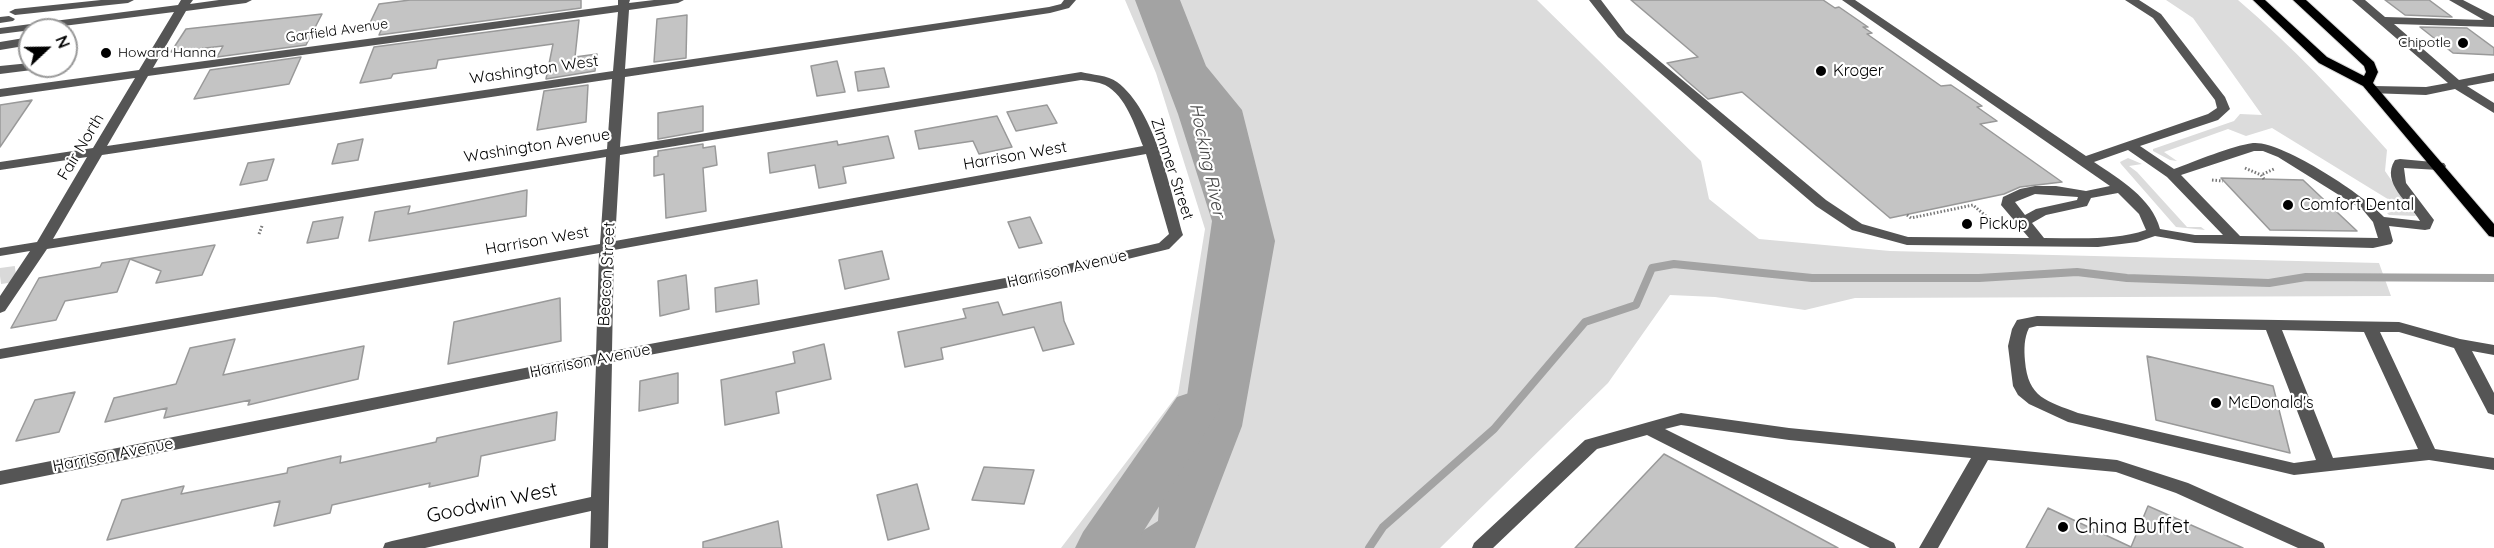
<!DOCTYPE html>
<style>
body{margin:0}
#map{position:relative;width:2494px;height:548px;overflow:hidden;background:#fff;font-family:Quicksand,sans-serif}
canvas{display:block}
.north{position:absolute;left:18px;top:18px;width:60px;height:60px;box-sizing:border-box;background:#fff;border:2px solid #999;border-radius:50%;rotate:68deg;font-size:16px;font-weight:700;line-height:24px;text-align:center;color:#000}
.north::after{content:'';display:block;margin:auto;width:21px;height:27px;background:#000;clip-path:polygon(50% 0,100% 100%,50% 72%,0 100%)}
</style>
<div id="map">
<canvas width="2494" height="548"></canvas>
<div class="north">N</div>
</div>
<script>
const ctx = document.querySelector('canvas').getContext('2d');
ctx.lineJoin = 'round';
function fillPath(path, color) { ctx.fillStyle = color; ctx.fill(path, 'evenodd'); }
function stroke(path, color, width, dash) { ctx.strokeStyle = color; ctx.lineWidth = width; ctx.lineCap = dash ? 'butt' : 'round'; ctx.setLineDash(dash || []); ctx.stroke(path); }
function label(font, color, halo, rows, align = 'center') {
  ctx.font = font + ' Quicksand,sans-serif'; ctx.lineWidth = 4.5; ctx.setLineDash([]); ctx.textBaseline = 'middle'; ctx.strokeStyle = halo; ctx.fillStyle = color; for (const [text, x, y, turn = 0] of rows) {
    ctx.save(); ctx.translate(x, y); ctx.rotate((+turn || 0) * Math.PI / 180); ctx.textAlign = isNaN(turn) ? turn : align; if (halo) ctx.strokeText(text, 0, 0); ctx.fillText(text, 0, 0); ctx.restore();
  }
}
const green = new Path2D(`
 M1125,0H1537L1701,161L1709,199L1759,239L1890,251L2379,263L2391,296L1855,298L1805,310L1715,297L1670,295L1608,383L1440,548H1061L1178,394L1205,229L1156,73Z
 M2166,0H2238C2292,46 2340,97 2387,150L2385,171L2416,216L2389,215L2387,213L2404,209L2272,128L2246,136L2228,129L2164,152L2177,161L2170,160L2153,151V149L2234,121L2240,114L2262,115L2193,18Z
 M2128,158L2142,164L2129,166L2137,172L2187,227H2201L2205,230L2176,227L2121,164L2120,162Z`);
const water = new Path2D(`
 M1135,0H1180L1206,66L1242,110L1275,241L1242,426L1195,548H1121L1125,542L1158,521L1164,429L1187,396L1212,221L1178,114Z`);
const stream = new Path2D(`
 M1369,548L1383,527L1494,429L1585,322L1636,305L1652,268L1674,264L1812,278H1979L2077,272L2127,278L2269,283L2306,277L2494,278`);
const river = new Path2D(`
 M1195,391L1213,397L1220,409L1133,548H1075L1083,532L1177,397Z`);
const building = new Path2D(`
 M410,0H581V8L379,35L384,23L369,25L379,4Z
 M1631,0H1823L1835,8L1839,7L1868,27H1863L1872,33L1867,34L1941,86L1951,85L1982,106L1977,107L1997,121L1980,124L2062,182L2020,187L2004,194L1890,218L1742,92L1708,99L1687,81L1667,63L1698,57Z
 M2385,0H2429L2452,17L2405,15Z
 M322,14L306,45L217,57L223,46L171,52L186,29Z
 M687,15L686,58L654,62L657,19Z
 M579,20L575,57L597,54L595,71L546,79L553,44L438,60L436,68L393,74L391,78L360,83L374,47Z
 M2420,27L2467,28L2494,48V55L2453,53Z
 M301,57L289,84L194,99L210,70Z
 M837,61L845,92L817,96L811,66Z
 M884,68L889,87L858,91L855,72Z
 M588,85L586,122L537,130L544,91Z
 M32,100L0,147V105Z
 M1047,105L1057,123L1016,131L1007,112Z
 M703,106V131L658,139V113Z
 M997,116L1012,147L979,154L973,141L919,149L915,131Z
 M888,136L894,158L843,167L846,183L819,188L815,165L770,173L768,153L837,141L838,145Z
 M363,139L358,160L332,164L338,144Z
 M703,144V148L715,146L717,165L703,168L706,211L666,218L664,174L654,176V157L658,156V151Z
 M274,159L267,180L240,185L248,163Z
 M2221,178L2303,180L2357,231L2270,230Z
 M527,190L526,216L369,241L375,212L410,206L408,214Z
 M343,217L338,238L307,243L313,222Z
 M1030,217L1042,243L1019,248L1008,222Z
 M215,245L202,275L156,283L161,271L130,259L117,292L65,301L56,320L11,328L39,278L100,267L102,263Z
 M882,251L889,279L845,289L839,260Z
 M686,275L689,309L660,316L658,281Z
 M757,280L759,304L716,312L715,288Z
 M560,298L561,341L448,364L454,322Z
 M998,302L1003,315L1061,302L1064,321L1074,344L1043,351L1034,327L941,348L943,359L905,367L898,332L966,318L963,309Z
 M235,339L223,375L364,346L358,379L248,405L250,400L164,418L167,408L105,422L114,398L176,384L190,348Z
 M824,344L831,379L776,392L779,413L725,425L721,380L795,363L793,352Z
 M2147,356L2273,386L2290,453L2156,420Z
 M678,373V403L639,411L640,381Z
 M75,392L59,432L16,441L35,400Z
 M557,412L555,440L481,456L478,476L429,487L430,483L332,505L330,513L274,526L280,501L107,540L122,500L184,486L181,494L287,473L288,468L341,456L340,463L436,442L437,438Z
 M1664,454L1838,548H1575Z
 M984,467L1034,470L1024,504L972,500Z
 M917,484L929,529L888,540L877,495Z
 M2148,506L2243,548H2026L2048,508L2131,547Z
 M778,521L782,548H703V542Z`);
const minorTunnel = new Path2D(`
 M0,276L22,273`);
const path = new Path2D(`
 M2245,168L2261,175
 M2264,179L2261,175L2274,169
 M2212,180L2223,181
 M1907,215L1911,218L1973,205L1995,224
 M259,234L262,226`);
const minor = new Path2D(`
 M101,0H134L128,3L15,15L9,12L15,9Z
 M181,0H193L190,4L219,0H252L246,3L186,11L153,68L618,5V0H630L629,3L654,0H684L678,3L629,10L625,69L1049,7L1061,4L1064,0H1076L1069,8L1050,13L625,77L620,147L1081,72C1092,75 1108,75 1117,82C1156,111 1170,190 1183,235L1169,249L1016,286L612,362L608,548H590L591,511L425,548H383L385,543L392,541L591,497L596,365L0,485V471L596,354L599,253L0,359V349L600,244L606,157L47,249L5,311L0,313V296L30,251L0,256V248L37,242L87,157L0,170V162L93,148L135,78L0,97V89L139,70L174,12L0,34V28L178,5ZM618,12L613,71L107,146L148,76ZM612,79L607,149L53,239L102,155ZM1081,80C1089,81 1098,82 1105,85C1126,96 1135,126 1143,146L615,241L620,155ZM1146,154L1169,234L1159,243L1016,276L612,351L614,250Z
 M1589,0H1601L1626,33L1826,200L1862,224L1908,237L2029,238L2001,205L2003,197L2020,189L2035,186H2056L2086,191L2110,186L1842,0H1855L2086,156L2208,114L2217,108L2215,100L2153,18L2125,0H2139L2161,14L2225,97L2230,109L2218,120L2140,146L2174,169C2196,161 2231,146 2253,143C2281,140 2366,196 2384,217L2420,221C2410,203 2380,183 2395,160L2400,159L2444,163L2446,166L2444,169L2439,170L2404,168L2406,183L2434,220L2430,229L2425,230L2389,226L2393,241L2391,244L2373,248L2195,243L2155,236L2137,242L2098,247L1907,245L1852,230L1816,206L1618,37ZM2128,150L2167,177L2223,235H2195L2160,229C2152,198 2119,179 2094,162ZM2254,151H2263L2278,157L2363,210L2373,222L2378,238L2240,236L2181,175ZM2118,193L2139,214L2146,230C2114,241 2078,238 2044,238L2032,223L2046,215L2087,206L2091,198ZM2035,194L2078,197L2077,200L2036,209L2025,215L2015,202Z
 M2352,0H2365L2385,17L2484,20L2449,0H2463L2494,16V27L2394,24L2459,80L2494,73V81L2467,86L2494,103V113L2455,89L2426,95L2369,93L2367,90L2373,86L2426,87L2448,83Z
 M9,16L15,19L13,21L0,23V17Z
 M30,37V45L0,50V42Z
 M30,63V66H38L32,70L0,74V66Z
 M2037,316L2399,322L2460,339L2494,345V355L2472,351L2494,393V415L2488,413L2486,409L2454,348L2399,332H2380L2435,449L2494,458V470L2429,460L2294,475L2068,422L2029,404L2018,395L2013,386L2008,346L2012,329L2017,320ZM2037,326L2266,330L2316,460L2294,463L2078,413C2047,401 2028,398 2025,361C2024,349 2024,338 2029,328ZM2282,330L2364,332L2418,449L2333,458Z
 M1681,413L1789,428L2117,460L2188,483L2323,543L2325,548H2298L2176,493L2116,472L1988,460L1938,548H1919L1971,458L1789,440L1681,425L1665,429L1894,543L1896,548H1870L1647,435L1597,449L1493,548H1472L1474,543L1585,440Z`);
const major = new Path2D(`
 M2253,0H2265L2327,57L2364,76L2366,72L2364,66L2293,0H2306L2374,62L2378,72L2373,83L2494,224V237L2489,236L2363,86L2319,63Z`);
const markers = [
 [2463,43,6,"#000"],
 [106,53,6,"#000"],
 [1821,71,6,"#000"],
 [2288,205,6,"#000"],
 [1967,224,6,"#000"],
 [2216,403,6,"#000"],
 [2063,527,6,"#000"]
];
const farStreetnames = [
 ["Garfield Avenue",337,31,-8]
];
const farPoinames = [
 ["Chipotle",2451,43],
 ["Howard Hanna",118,53,"left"]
];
const streetNames = [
 ["Washington West",534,70,-8],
 ["Washington Avenue",537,146,-9],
 ["Fair North",81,147,-59],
 ["Harrison West",1015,156,-10],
 ["Zimmer Street",1172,169,72],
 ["Harrison West",537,241,-10],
 ["Harrison Avenue",1067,269,-13],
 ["Beacon Street",607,274,-87],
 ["Harrison Avenue",590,361,-11],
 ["Harrison Avenue",113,455,-11]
];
const poiNames = [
 ["Kroger",1833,71],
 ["Comfort Dental",2300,205],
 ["Pickup",1979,224],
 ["McDonald's",2228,403]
];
const waterNames = [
 ["Hocking River",1207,160,78]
];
const nearStreetnames = [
 ["Goodwin West",492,503,-12]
];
const nearPoinames = [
 ["China Buffet",2075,527]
];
fillPath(green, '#dcdcdc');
fillPath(water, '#a3a3a3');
stroke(stream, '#a3a3a3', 8);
fillPath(river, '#a3a3a3');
fillPath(building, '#c4c4c4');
stroke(building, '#999', 1.5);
stroke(minorTunnel, '#d9d9d9', 16, [16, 8]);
stroke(major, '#dbdbdb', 2);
stroke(path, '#777', 3, [1.5, 2]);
fillPath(minor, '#555');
fillPath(major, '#000');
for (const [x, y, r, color] of markers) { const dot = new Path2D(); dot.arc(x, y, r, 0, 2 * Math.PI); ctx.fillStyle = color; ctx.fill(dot); stroke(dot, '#fff', 2); }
label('14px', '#000', '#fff', farStreetnames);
label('14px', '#000', '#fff', farPoinames, 'right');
label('16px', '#000', '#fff', streetNames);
label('16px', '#000', '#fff', poiNames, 'left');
label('italic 18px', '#444', '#fff', waterNames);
label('20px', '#000', '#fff', nearStreetnames);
label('20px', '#000', '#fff', nearPoinames, 'left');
</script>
